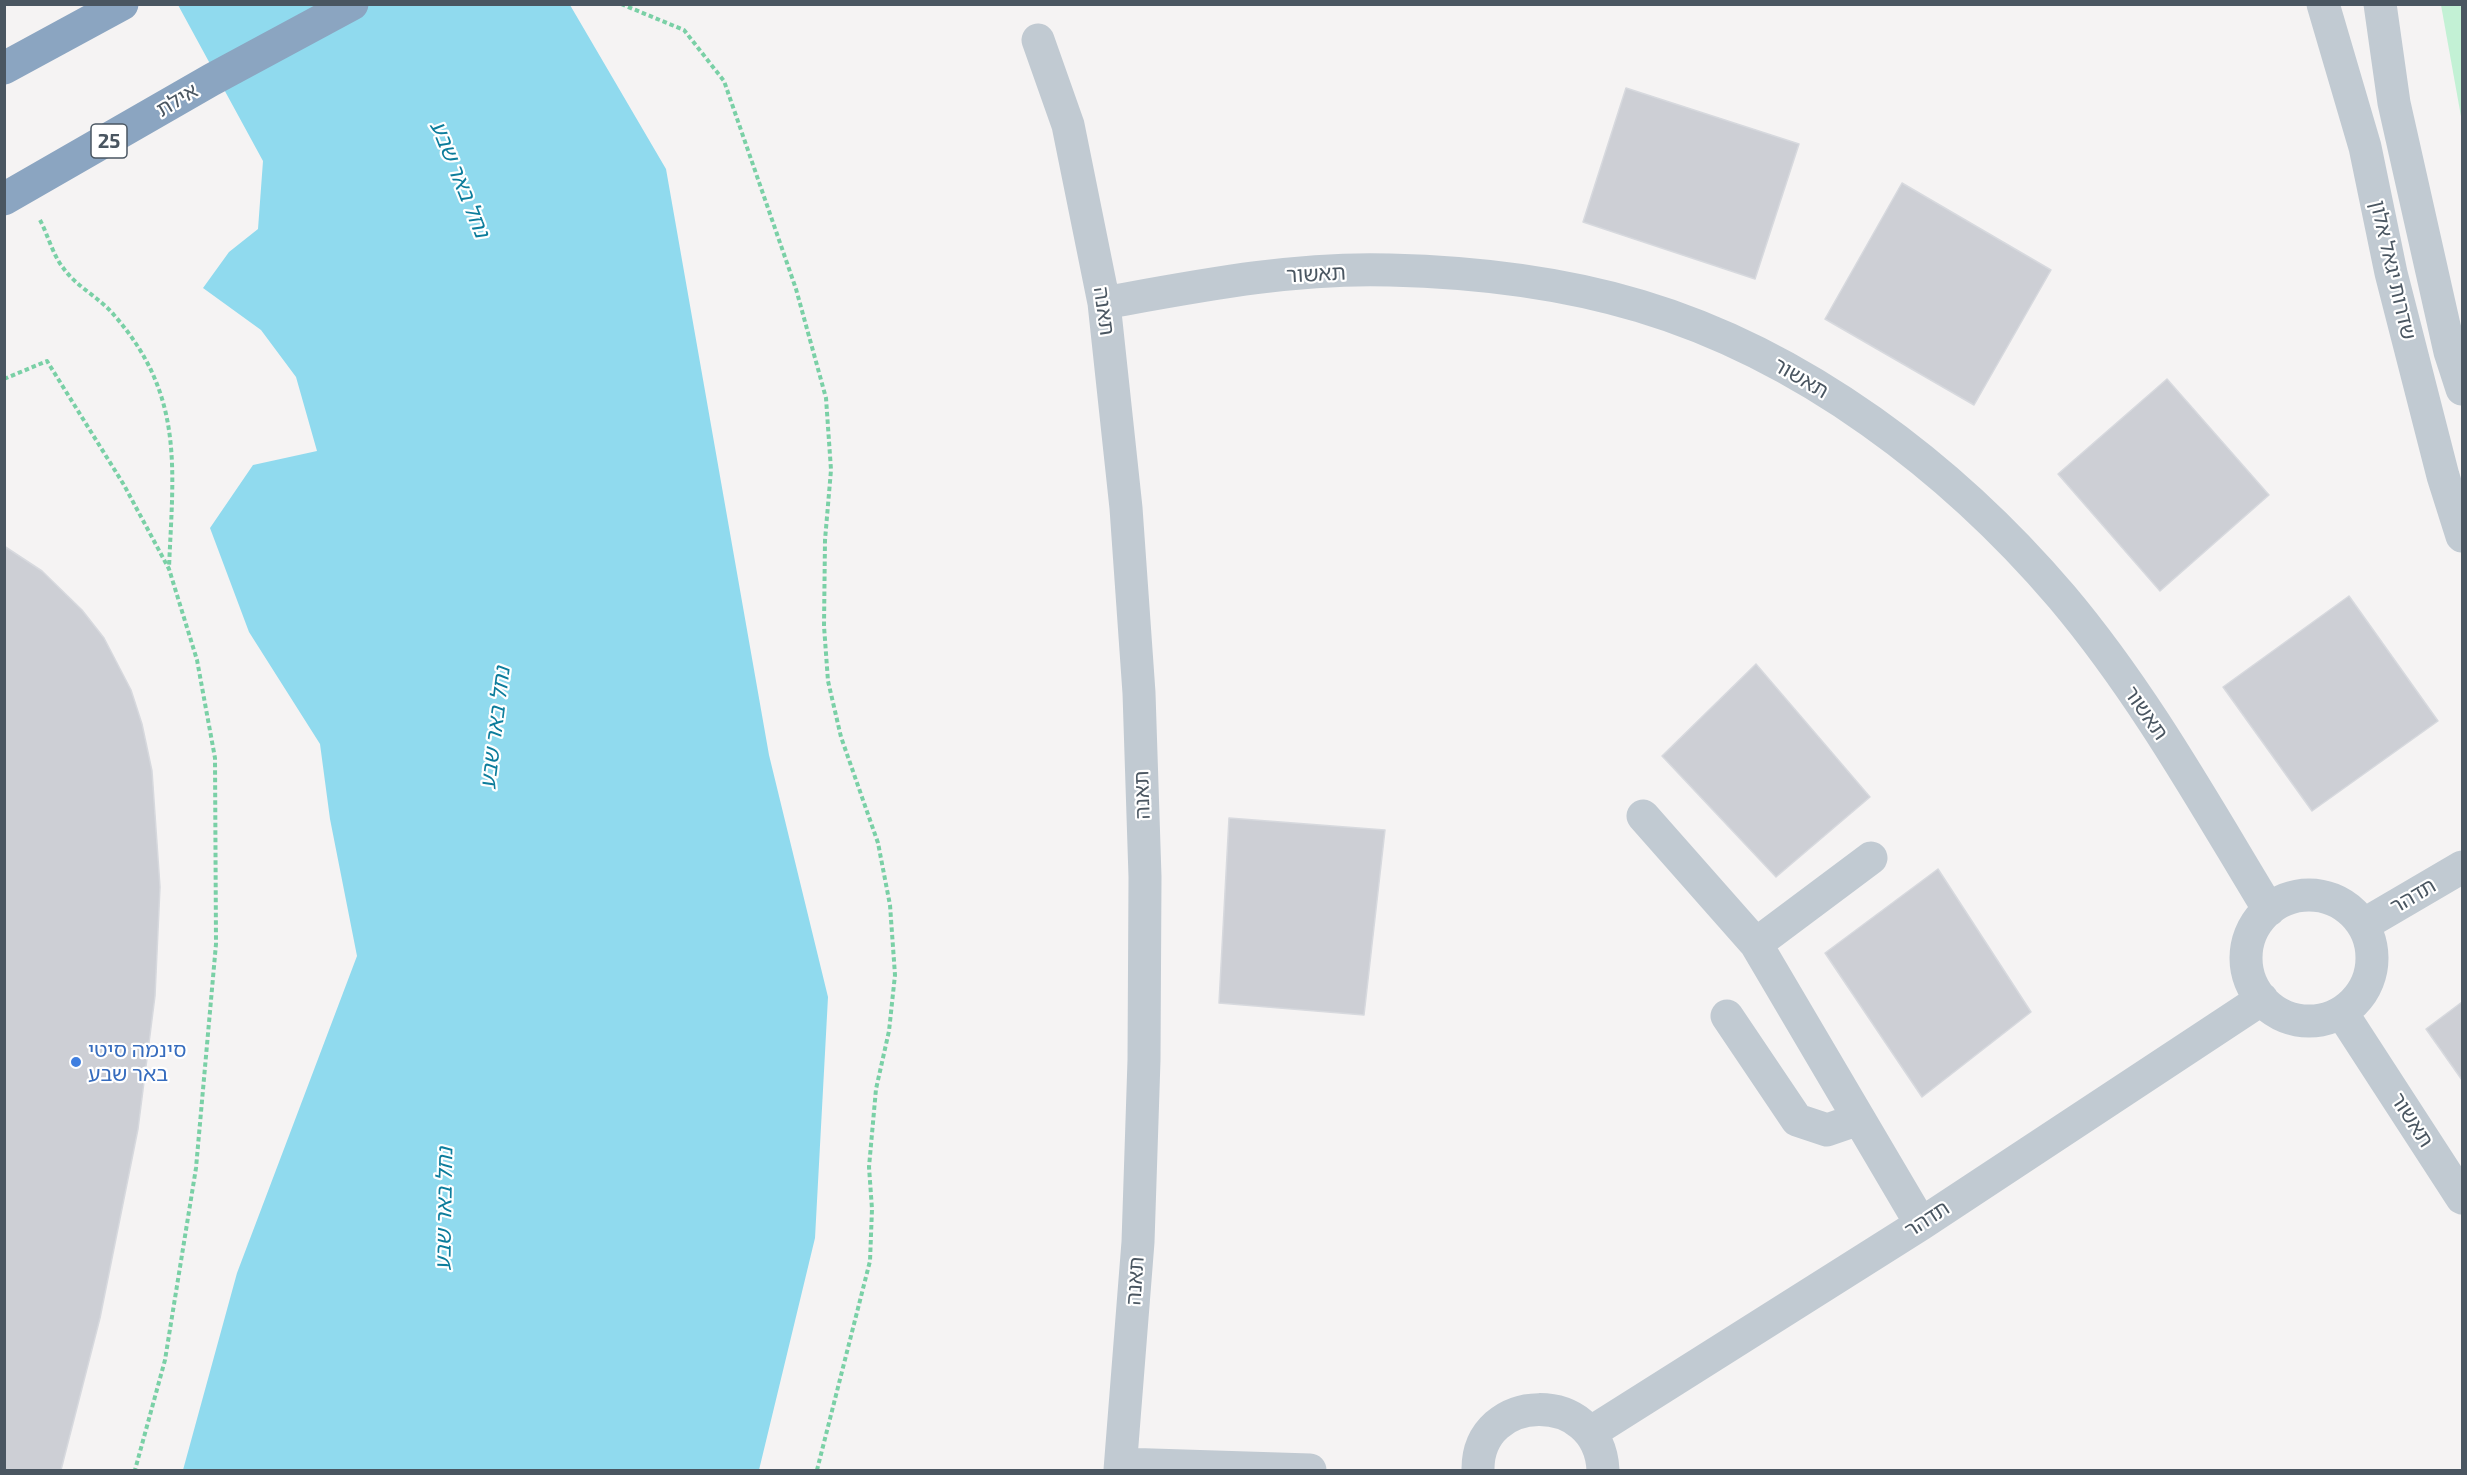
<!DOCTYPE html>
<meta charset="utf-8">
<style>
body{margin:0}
#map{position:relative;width:2467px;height:1475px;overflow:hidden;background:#f5f3f3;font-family:"Exo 2",sans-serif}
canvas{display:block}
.frame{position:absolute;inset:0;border:6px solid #4a5661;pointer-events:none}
</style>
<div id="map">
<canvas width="2467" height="1475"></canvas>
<div class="frame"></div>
</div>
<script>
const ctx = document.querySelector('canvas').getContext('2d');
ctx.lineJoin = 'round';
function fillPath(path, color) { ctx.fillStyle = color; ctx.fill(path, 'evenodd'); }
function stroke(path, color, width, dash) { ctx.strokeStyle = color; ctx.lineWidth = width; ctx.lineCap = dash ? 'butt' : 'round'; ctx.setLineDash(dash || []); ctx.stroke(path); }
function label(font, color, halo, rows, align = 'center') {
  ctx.font = font + ' "Exo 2","Noto Sans Hebrew",sans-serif'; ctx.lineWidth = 4.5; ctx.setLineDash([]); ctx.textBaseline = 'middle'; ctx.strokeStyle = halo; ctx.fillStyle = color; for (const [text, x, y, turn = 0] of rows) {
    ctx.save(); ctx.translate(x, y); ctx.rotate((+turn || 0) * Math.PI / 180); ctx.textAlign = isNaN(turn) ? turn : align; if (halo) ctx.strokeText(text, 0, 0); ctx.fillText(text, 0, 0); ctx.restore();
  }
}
const green = new Path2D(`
 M2441,5H2462V122Z`);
const water = new Path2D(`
 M178,5H570L666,169L769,755L828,997L815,1238L759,1470H183L237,1273L357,956L330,819L320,744L249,632L210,528L253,465L317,451L296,377L261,330L203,288L229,252L258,229L263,161Z`);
const building = new Path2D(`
 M1626,88L1799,144L1755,279L1583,222Z
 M1902,183L2051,270L1974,405L1825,319Z
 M2167,379L2269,495L2160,591L2058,474Z
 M4,546L42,571L82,610L104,638L131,690L142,724L152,771L160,887L155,996L138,1129L100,1318L61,1470H4Z
 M2349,596L2438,721L2312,811L2223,687Z
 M1756,664L1870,797L1776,877L1662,756Z
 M1229,818L1385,830L1364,1015L1219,1003Z
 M1938,869L2031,1012L1922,1097L1825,953Z
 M2462,1002V1080L2426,1029Z`);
const path = new Path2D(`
 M621,4L684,30L724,81L796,289L826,398L831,470L825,540L824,626L828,681L841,737L878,843L890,905L895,975L889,1031L876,1089L869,1167L872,1209L870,1261L817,1470
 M40,220C48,235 53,256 64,269C77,287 100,298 114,315C185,396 173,469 169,568
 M4,379L47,361L124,485L169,569L197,660L215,758L216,944L196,1168L165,1360L135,1470`);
const minor = new Path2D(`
 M2323,4L2365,147L2391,273L2443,476L2462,536
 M2380,4L2394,103L2450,352L2462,389
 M1038,40L1068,125L1104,303L1126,508L1139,693L1145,877L1144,1060L1138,1242L1120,1470
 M1104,303C1198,286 1294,267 1390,270C1473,272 1560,282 1640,306C1804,355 1952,468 2062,597C2143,693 2204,803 2269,910
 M1643,816L1756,944L1921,1224
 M2246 958a63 63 0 1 1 126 0a63 63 0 1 1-126 0Z
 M2363,925L2462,867
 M1756,944L1871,858
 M2342,1013L2462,1198
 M1727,1016L1797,1120L1827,1130L1859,1119
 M1590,1433L1921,1224L2262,999
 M1121,1464L1310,1470
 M1478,1470C1477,1391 1599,1388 1603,1470`);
const highway = new Path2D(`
 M4,68L122,4
 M4,199L211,80L352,4`);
const markers = [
 [76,1062,6,"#3f7fe0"]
];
const shields = [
 [109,141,36]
];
const shieldNames = [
 ["25",109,141]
];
const streetNames = [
 ["אילת",177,100,-31],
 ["שדרות יגאל אלון",2393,270,77],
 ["תאשור",1316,274,-3],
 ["תאנה",1104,311,82],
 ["תאשור",1801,378,30],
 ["תאשור",2146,713,55],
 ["תאנה",1142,795,-92],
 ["תדהר",2413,896,-30],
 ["תאשור",2412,1120,57],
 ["תדהר",1927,1219,-33],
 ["תאנה",1135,1281,-86]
];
const shopNames = [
 ["סינמה סיטי",88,1050],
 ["באר שבע",88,1074]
];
const waterNames = [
 ["נחל באר שבע",460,179,68],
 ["נחל באר שבע",495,728,-83],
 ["נחל באר שבע",444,1209,-89]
];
fillPath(green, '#c3f1d5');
fillPath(water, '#90daee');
fillPath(building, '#cdcfd5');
stroke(building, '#d7d9de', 1.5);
stroke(path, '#7ad0a6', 4, [4.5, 3]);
stroke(minor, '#c1cad2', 33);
stroke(highway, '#8ba5c1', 33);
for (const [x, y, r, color] of markers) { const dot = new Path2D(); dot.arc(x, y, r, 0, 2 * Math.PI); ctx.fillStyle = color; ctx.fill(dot); stroke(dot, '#fff', 2); }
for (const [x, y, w] of shields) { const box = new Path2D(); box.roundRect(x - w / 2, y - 17, w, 34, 4.5); ctx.fillStyle = '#fff'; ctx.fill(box); stroke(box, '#4a5661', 1.5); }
label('bold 20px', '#4a5661', null, shieldNames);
label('21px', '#4a5661', '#fff', streetNames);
label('21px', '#366cbe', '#fff', shopNames, 'left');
label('italic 22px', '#0c7c9b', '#fff', waterNames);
</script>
